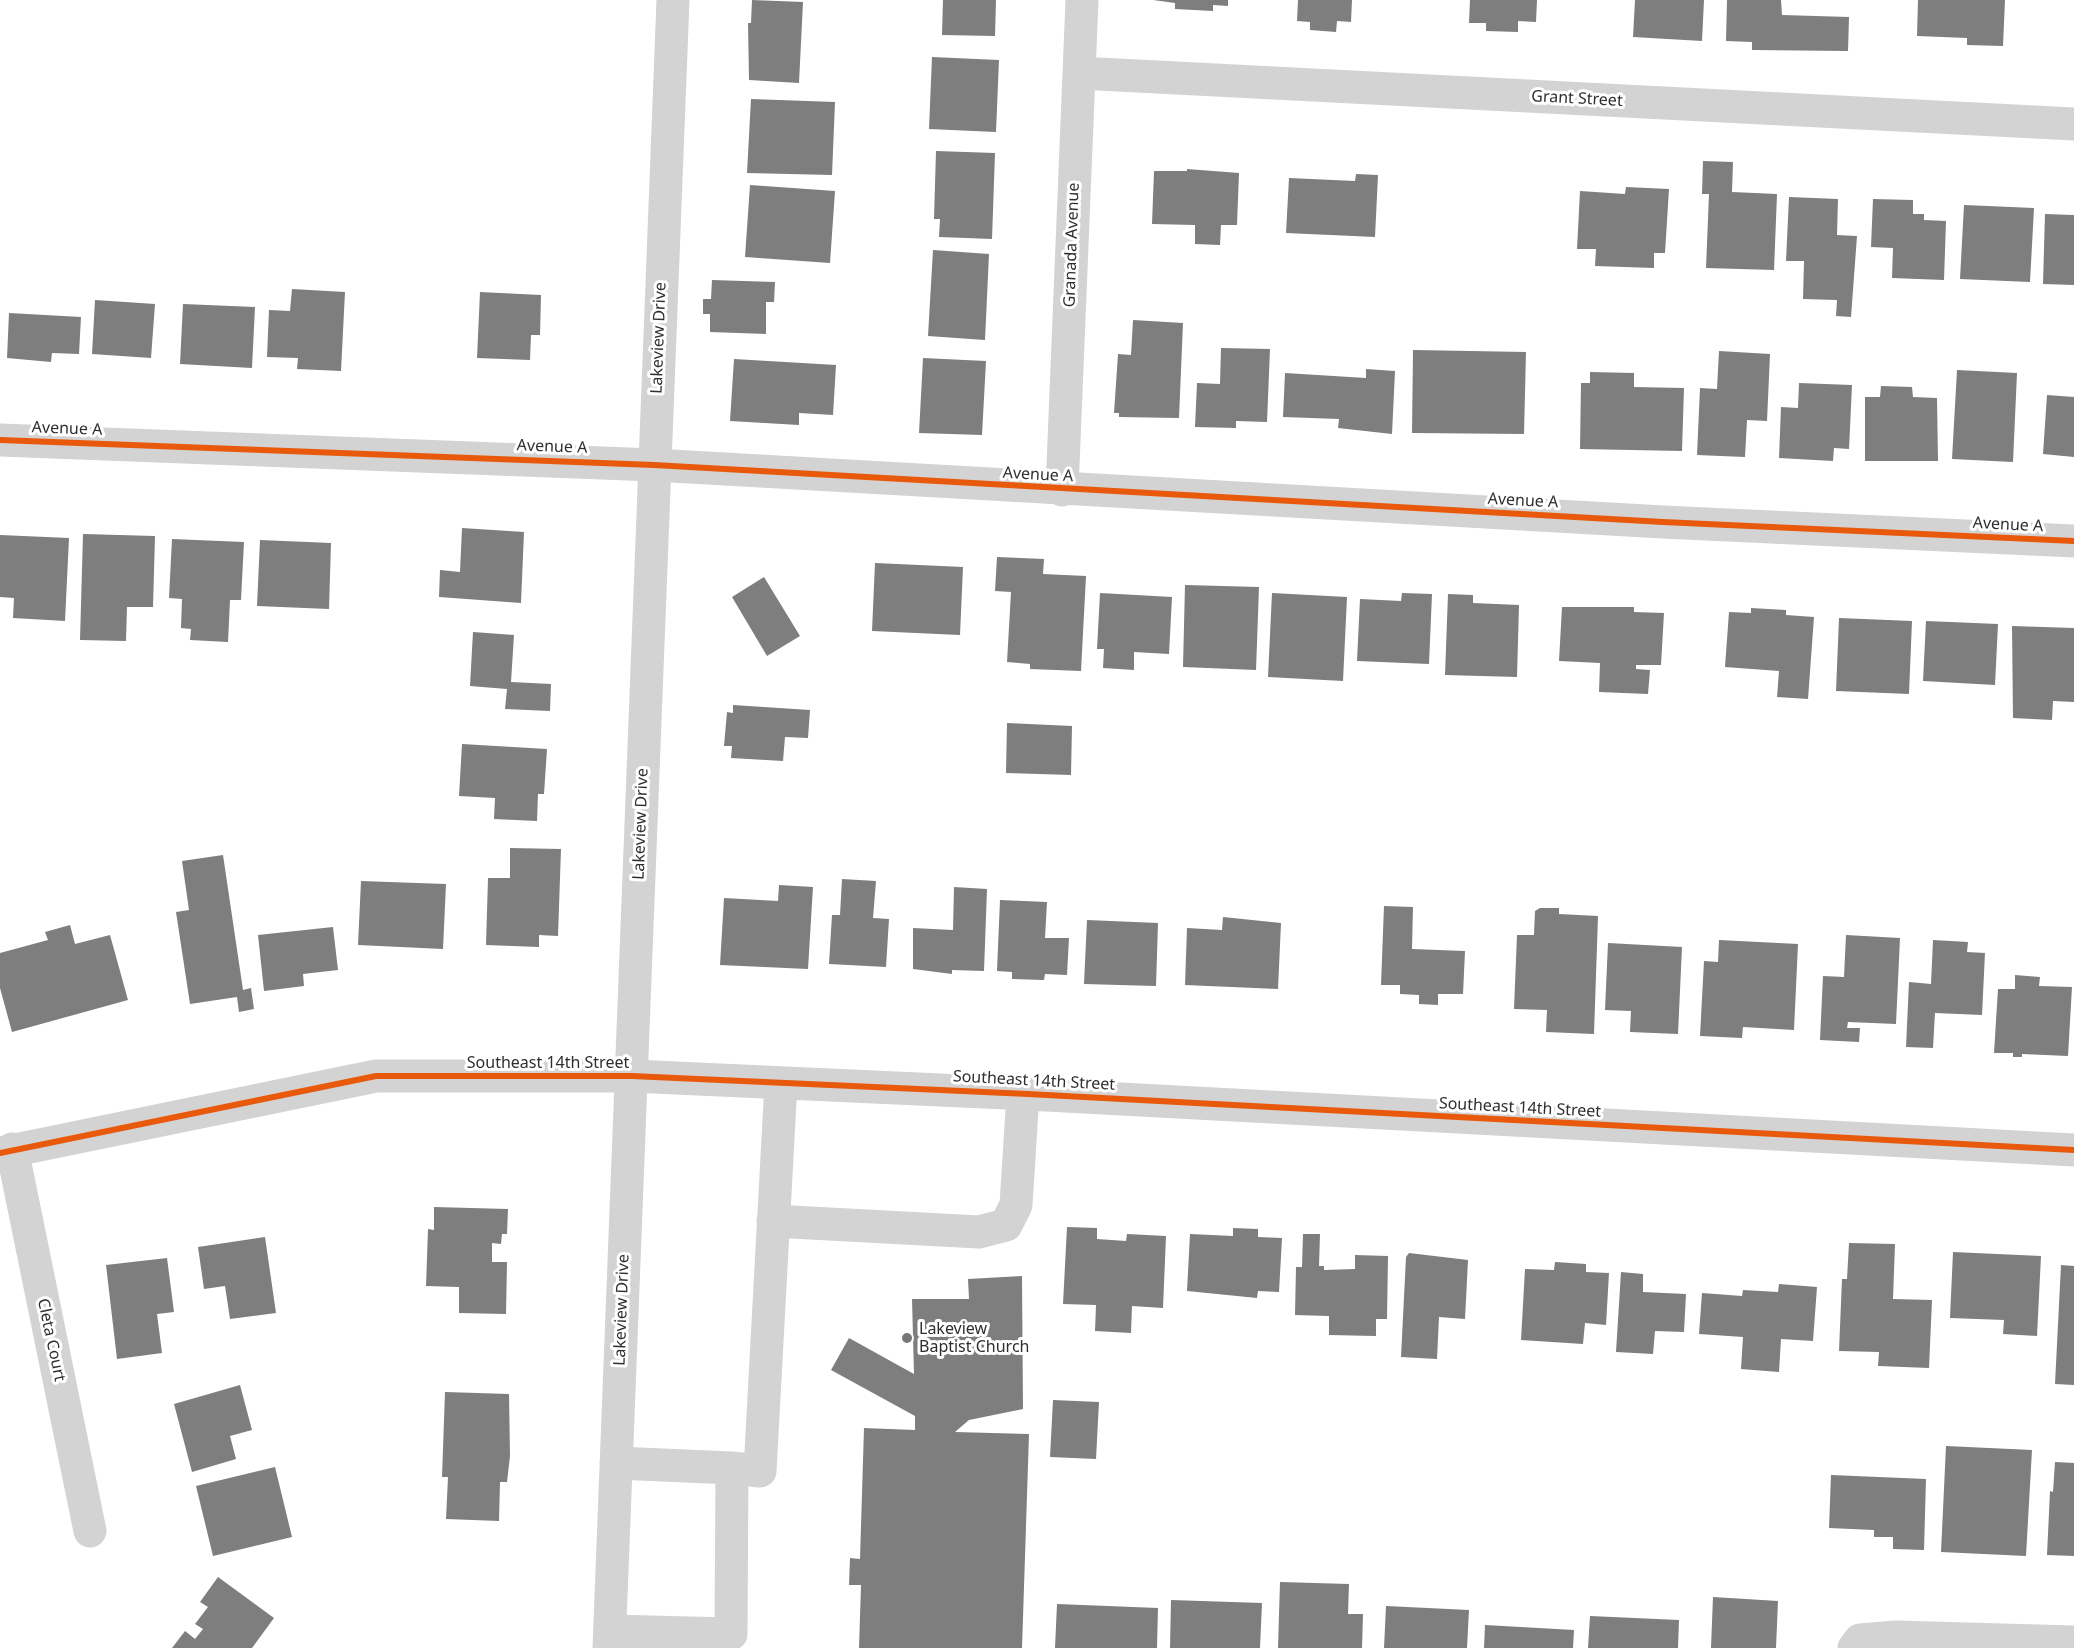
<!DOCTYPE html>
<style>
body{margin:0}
canvas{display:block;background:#fff}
</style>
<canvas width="2074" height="1648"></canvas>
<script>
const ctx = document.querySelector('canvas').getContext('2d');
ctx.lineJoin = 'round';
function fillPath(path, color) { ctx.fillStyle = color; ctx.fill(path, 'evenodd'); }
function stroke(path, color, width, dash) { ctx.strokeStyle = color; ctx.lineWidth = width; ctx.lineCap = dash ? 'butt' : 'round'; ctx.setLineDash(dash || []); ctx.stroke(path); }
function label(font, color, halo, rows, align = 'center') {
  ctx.font = font + ' "Noto Sans",sans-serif'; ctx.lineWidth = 6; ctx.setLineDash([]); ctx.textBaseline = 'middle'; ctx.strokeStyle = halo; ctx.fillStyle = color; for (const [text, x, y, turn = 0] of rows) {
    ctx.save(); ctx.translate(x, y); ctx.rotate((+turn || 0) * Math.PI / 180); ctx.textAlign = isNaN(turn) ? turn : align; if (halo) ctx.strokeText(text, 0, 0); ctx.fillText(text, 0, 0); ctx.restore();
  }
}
const building = new Path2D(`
 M752,0L803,2L799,83L749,80L748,23H751Z
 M943,0H996L995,36L942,35Z
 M1153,0H1228V6L1213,5V11L1175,9V3Z
 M1298,0H1352L1351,22L1337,21L1336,32L1310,30V22L1297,21Z
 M1470,0H1537L1536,22L1518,21V32L1486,31V23H1469Z
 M1635,0H1704L1702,41L1633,37Z
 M1727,0H1781L1782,15L1849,17L1848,51L1752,50V42L1726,41Z
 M1918,0H2005L2003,46L1967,45V38L1917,36Z
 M932,57L999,60L996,132L929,129Z
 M751,99L835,102L832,175L747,173Z
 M936,151L995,153L992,239L939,237L940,219H934Z
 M1703,161L1733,162L1732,192L1777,194L1774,270L1706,268L1709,194H1702Z
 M1187,169L1239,173L1237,225H1221L1220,245L1195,244V225L1152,224L1154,171H1187Z
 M1356,174L1378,175L1375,237L1286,233L1289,178L1355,181Z
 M750,185L835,191L830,263L745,257Z
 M1626,187L1669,189L1665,253H1654V268L1595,266L1596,249H1577L1580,191L1625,194Z
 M1789,197L1838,199L1837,235L1857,236L1851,317L1836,316L1837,300L1803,299L1804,261H1786Z
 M1873,199L1913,200V214H1924V220L1946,221L1944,280L1892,278L1893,248L1871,247Z
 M1964,205L2034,208L2030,282L1960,279Z
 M2045,214L2074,215V285L2043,284Z
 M933,250L989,254L985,340L928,336Z
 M712,280L775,282L774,302H766V334L710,332V314H703V299H711Z
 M292,289L345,292L341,371L297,369L298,358L267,357L269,310L290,311Z
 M480,292L541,295L540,335H531L530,360L477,358Z
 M95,300L155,304L151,358L92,354Z
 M183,304L255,307L252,368L180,364Z
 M9,313L81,317L79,354L52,353L51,362L7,358Z
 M1133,320L1183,323L1179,418L1119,417V413H1114L1118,354L1131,355Z
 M1221,348L1270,349L1267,422L1236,421V428L1195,427L1197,383L1220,384Z
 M1413,350L1526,352L1524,434L1412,433Z
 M1719,351L1770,354L1767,421L1747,420L1745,457L1697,455L1700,388L1717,389Z
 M923,358L986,361L982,435L919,433Z
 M734,359L836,365L833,415L799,413V425L730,421Z
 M1366,369L1395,371L1392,434L1338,428L1339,419L1283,417L1285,373L1366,378Z
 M1957,370L2017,373L2013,462L1952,459Z
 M1590,372L1634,373V387L1684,388L1682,451L1580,449L1581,383H1590Z
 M1799,383L1852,385L1849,449L1834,448L1833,461L1779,458L1781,407L1798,408Z
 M1881,386L1912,387L1913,397L1937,398L1938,461H1865V397H1880Z
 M2047,395L2074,397V457L2043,454Z
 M462,528L524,532L521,603L439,597L440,570L460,572Z
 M83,534L155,536L153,607H127L126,641L80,640Z
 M0,535L69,538L65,621L13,618L14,598L0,597Z
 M172,539L244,542L241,600H230L228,642L190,640L191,629L181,628L182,599L169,598Z
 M260,540L331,543L329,609L257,606Z
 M997,557L1044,559L1043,574L1086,576L1081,671L1030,669V664L1007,662L1011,592L995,591Z
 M875,563L963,567L960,635L872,631Z
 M764,577L800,636L767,656L732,597Z
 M1185,585L1259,587L1256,670L1183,667Z
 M1100,593L1172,597L1169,654L1134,652V670L1103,668L1104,649H1097Z
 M1272,593L1347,597L1343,681L1268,677Z
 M1402,593L1432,594L1429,664L1357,661L1360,599L1401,601Z
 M1448,594L1473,595V603L1519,605L1517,677L1445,675Z
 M1562,607H1634V612L1664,613L1661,665H1636V669L1650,670L1648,694L1599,692L1600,663L1559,661Z
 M1751,608L1786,610V615L1814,617L1808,699L1777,697L1779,671L1725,667L1729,612L1751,613Z
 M1839,618L1912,621L1909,694L1836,691Z
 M1926,621L1998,624L1995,685L1923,681Z
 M2012,626L2074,628V702L2053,701L2052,720L2013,718Z
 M473,632L514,635L511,682L551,684L550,711L505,709L507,689L470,686Z
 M733,705L810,710L808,738L785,737L783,761L731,758L732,746H724L727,712L733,713Z
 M1007,723L1072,726L1071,775L1006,773Z
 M462,744L547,749L544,794H538L537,821L494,819L495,798L459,796Z
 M510,848L561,849L558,936L539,935V947L486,945L488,878H510Z
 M223,855L243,990L251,988L254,1009L239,1012L237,997L190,1004L176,912L189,910L182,861Z
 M842,879L876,881L873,918L889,919L886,967L829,964L832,915H840Z
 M361,881L446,884L443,949L358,945Z
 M779,885L813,887L808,969L720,965L724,898L778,901Z
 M954,887L987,889L984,971L952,970V974L913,969V928L953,930Z
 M1000,900L1047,902L1045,938H1069L1067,975L1045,974L1044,980L1012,979V972L997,971Z
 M1384,906L1413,907L1412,949L1465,951L1463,994H1438V1005L1419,1004V995L1400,994V985H1381Z
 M1540,908H1559V914L1598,916L1594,1034L1546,1032L1547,1010L1514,1009L1517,935H1534L1535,911Z
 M1223,917L1281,923L1278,989L1185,985L1187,928L1222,930Z
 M1087,920L1158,923L1156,986L1084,984Z
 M70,925L75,944L110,935L128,1000L12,1032L0,988V953L48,940L45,932Z
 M333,927L338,970L303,974L304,986L264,991L258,935Z
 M1846,935L1900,938L1896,1024L1848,1022L1847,1028H1860L1859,1042L1820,1040L1823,976L1844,977Z
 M1719,940L1798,944L1794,1030L1743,1027L1742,1038L1700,1036L1704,961L1718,962Z
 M1933,940L1968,942L1967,952L1985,953L1982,1015L1935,1013L1933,1048L1906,1047L1909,982L1931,984Z
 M1608,943L1682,947L1678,1034L1630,1032L1631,1011L1605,1010Z
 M2015,975L2040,977L2039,986L2072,987L2068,1056L2022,1054V1057H2013V1053H1994L1998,989H2015Z
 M434,1207L508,1209L507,1234H502L501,1244L492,1243V1262H507L506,1314L459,1313V1287L426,1286L428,1229L434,1230Z
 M1067,1227L1097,1228V1239L1126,1241L1127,1234L1166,1236L1163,1308L1132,1306L1131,1333L1095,1331L1096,1305L1063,1304Z
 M1233,1228L1258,1229V1237L1282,1238L1279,1292L1258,1291L1257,1298L1187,1291L1190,1234L1233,1236Z
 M1303,1234H1320L1319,1266H1324V1270L1355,1269V1255L1388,1256L1387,1319H1376V1336L1329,1335V1316L1295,1315L1296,1267H1302Z
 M265,1237L276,1313L230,1319L225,1286L204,1289L198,1247Z
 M1849,1243L1895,1244L1893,1299L1932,1300L1929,1368L1878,1366L1879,1352L1839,1351L1842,1279H1847Z
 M1953,1252L2041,1256L2037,1336L2003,1334L2004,1320L1950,1318Z
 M1409,1253L1468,1260L1465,1319L1439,1317L1437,1359L1401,1357L1406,1257Z
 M167,1258L174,1312L157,1314L162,1353L117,1359L106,1265Z
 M1555,1262L1586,1264V1272L1609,1273L1606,1325L1585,1323L1583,1344L1521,1340L1525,1269L1554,1270Z
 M2061,1265L2074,1266V1385L2055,1384Z
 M1621,1272L1643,1274V1292L1686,1294L1684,1332L1655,1331L1653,1354L1616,1352Z
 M1022,1276L1023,1409L969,1420L955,1432L1029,1434L1022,1648H859L861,1585H849L850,1558L860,1559L864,1428L915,1430V1416L831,1370L849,1338L914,1374L912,1299H969L968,1279Z
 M1779,1284L1817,1287L1813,1341L1781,1339L1779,1372L1741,1369L1743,1337L1699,1334L1702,1293L1742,1296L1743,1290L1778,1292Z
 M240,1385L252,1430L230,1436L236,1459L192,1472L174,1404Z
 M445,1392L509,1394L510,1456L507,1482H500L499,1521L446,1519L448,1477H442Z
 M1053,1400L1099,1402L1096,1459L1050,1457Z
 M1946,1446L2032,1450L2026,1556L1941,1552Z
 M2055,1462L2074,1463V1556L2047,1555L2050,1491L2053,1492Z
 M275,1467L292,1537L213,1556L196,1486Z
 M1831,1475L1926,1479L1924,1550L1893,1549V1537H1874V1530L1829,1528Z
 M218,1577L274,1618L252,1648H172L185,1631L195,1639L203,1629L195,1624L208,1607L200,1602Z
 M1280,1582L1349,1584L1348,1614H1363L1362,1648H1278Z
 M1713,1597L1778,1601L1776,1648H1711Z
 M1171,1600L1262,1603L1260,1648H1170Z
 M1057,1604L1158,1608L1157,1648H1055Z
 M1386,1606L1469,1610L1467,1648H1384Z
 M1590,1616L1679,1620L1678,1648H1588Z
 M1485,1625L1574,1630L1573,1648H1484Z`);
const minor = new Path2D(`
 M1079,73L2074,124
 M0,440L654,465L1663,522L2074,541
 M1062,490L1082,0
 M12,1149L90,1531
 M0,1153L376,1076H632L1028,1094L2074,1150
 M773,1221L979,1232L1006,1225L1016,1205L1023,1094
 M616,1463L732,1468
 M610,1631L731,1634L732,1468L760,1471L781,1083
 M609,1648L673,0
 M1854,1648L1860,1640L1896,1637L2074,1642`);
const cycleway = new Path2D(`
 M0,440L654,465L1663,522L2074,541
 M0,1153L376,1076H632L1028,1094L2074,1150`);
const markers = [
 [907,1338,6,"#777"]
];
const streetNames = [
 ["Grant Street",1577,99,3],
 ["Granada Avenue",1072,245,-88],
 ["Lakeview Drive",659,338,-88],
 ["Avenue A",67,429,2],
 ["Avenue A",552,447,2],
 ["Avenue A",1038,475,3],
 ["Avenue A",1523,501,3],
 ["Avenue A",2008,525,3],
 ["Lakeview Drive",641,824,-88],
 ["Southeast 14th Street",548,1063],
 ["Southeast 14th Street",1034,1081,3],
 ["Southeast 14th Street",1520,1108,3],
 ["Lakeview Drive",622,1310,-88],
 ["Cleta Court",51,1340,78]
];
const poiNames = [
 ["Lakeview",919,1329],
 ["Baptist Church",919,1347]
];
fillPath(building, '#7e7e7e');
stroke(minor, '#d3d3d3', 33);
stroke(cycleway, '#e8590c', 6);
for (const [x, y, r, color] of markers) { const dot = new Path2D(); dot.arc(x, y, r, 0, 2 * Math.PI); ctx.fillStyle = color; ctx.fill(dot); stroke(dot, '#fff', 2); }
label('16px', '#2e2e2e', '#fff', streetNames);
label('16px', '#2e2e2e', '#fff', poiNames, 'left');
</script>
